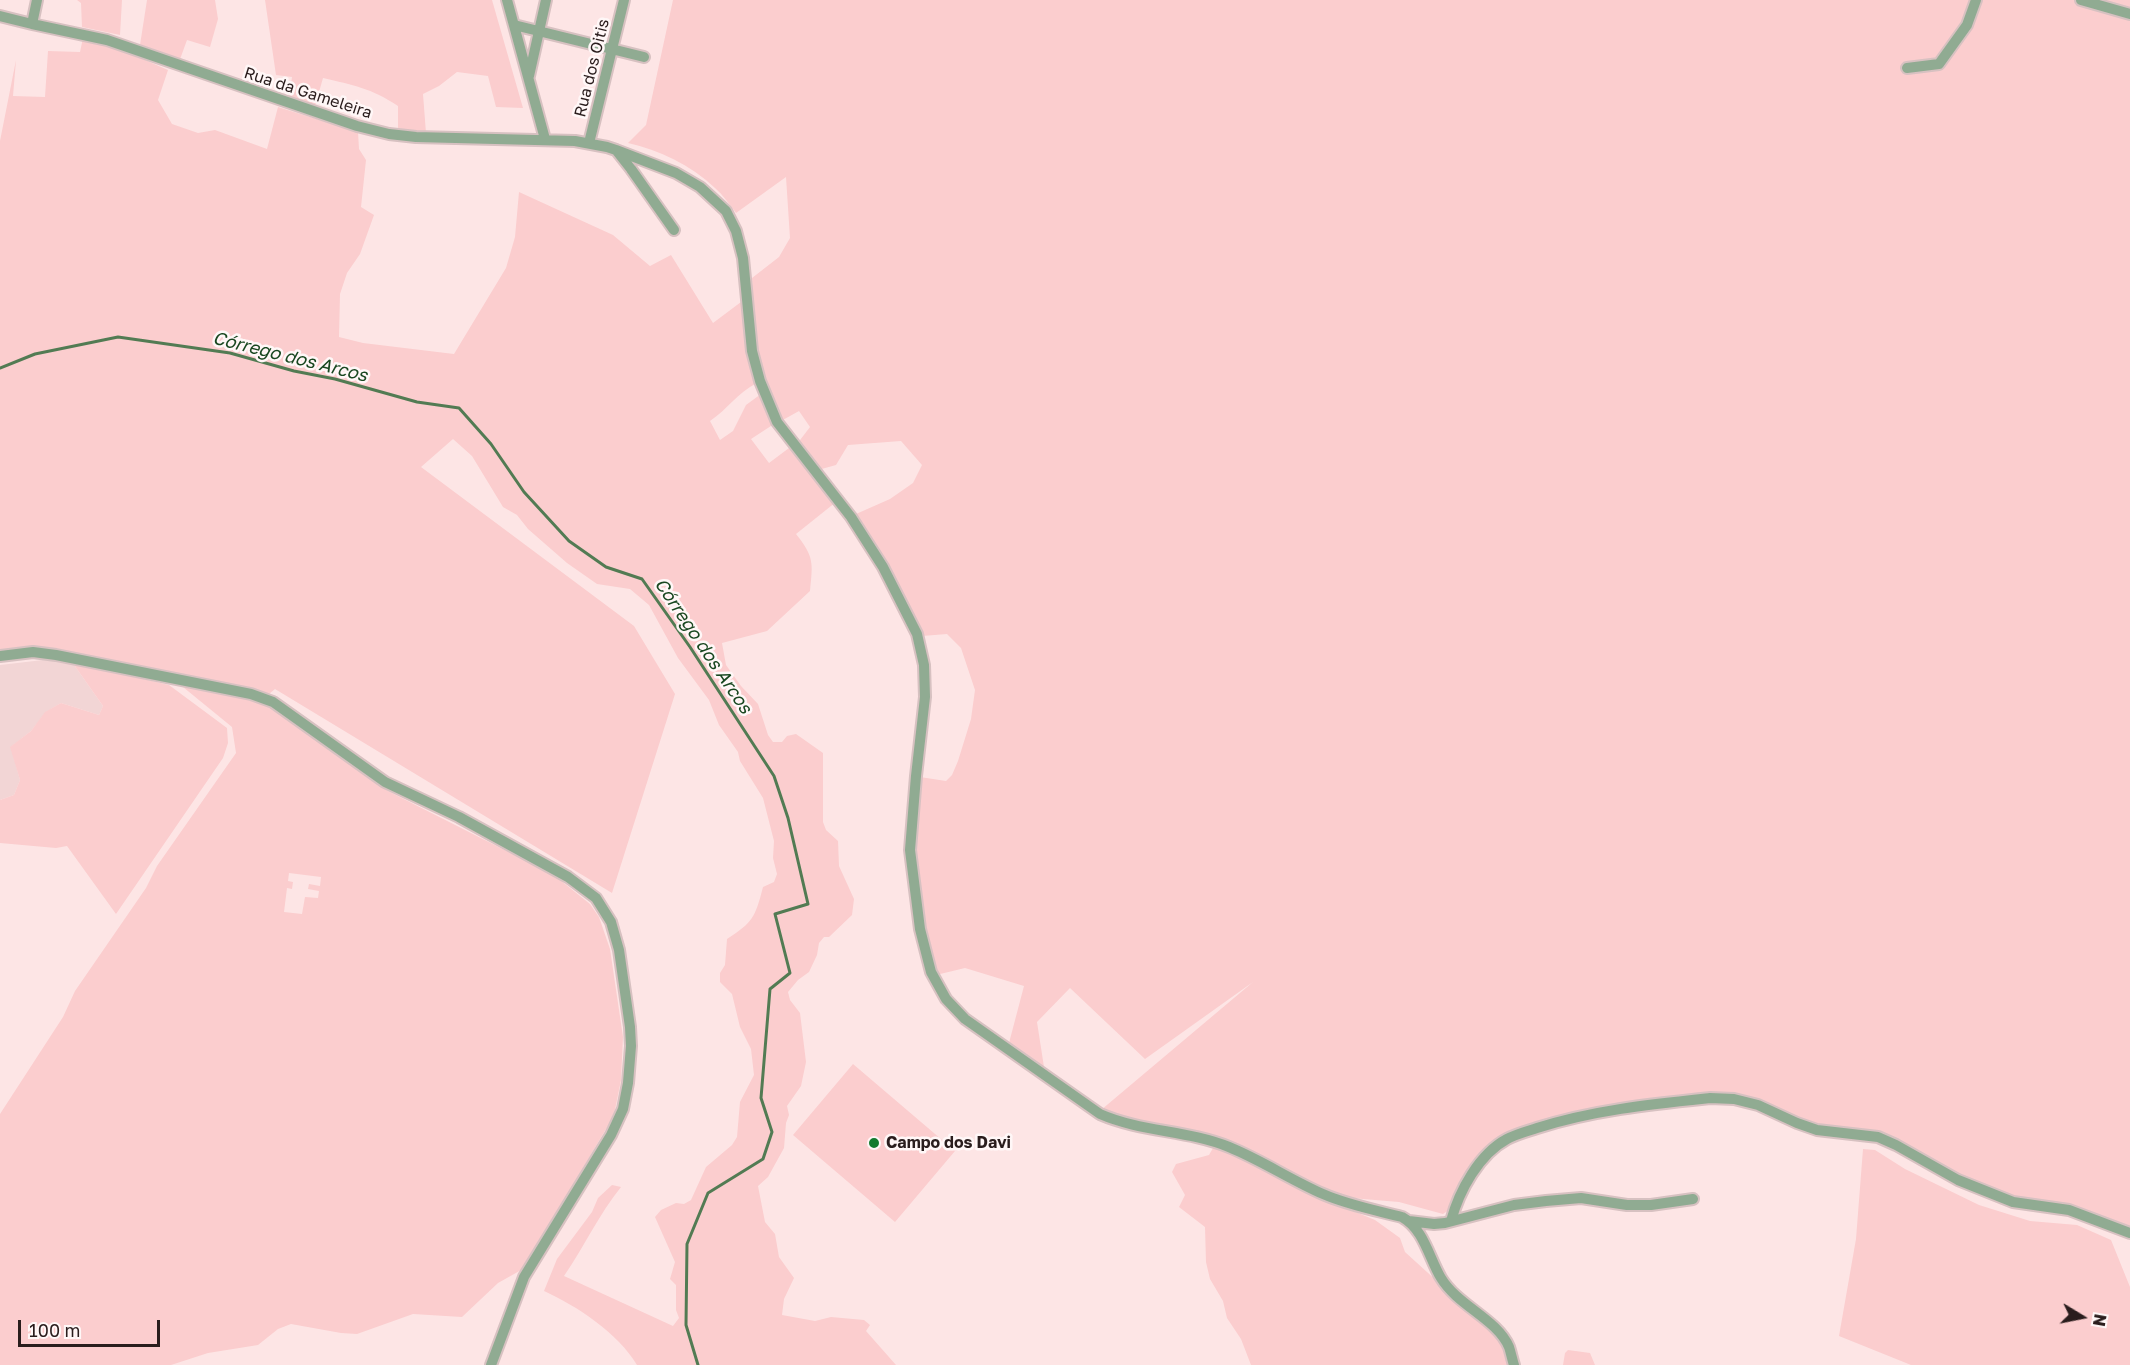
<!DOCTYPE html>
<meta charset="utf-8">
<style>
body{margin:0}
#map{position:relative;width:2130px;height:1365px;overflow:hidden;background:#fde5e5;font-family:"Golos Text",sans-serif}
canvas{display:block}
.north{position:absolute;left:2052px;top:1287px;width:60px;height:60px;-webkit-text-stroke:4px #fff7f7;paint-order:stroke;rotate:100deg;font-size:16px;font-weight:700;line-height:24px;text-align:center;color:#2a1d1d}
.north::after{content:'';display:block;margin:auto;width:21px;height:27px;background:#2a1d1d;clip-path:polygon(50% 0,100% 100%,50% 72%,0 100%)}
.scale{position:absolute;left:18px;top:1320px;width:142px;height:27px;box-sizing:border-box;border:3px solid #2a1d1d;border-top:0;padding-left:8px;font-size:18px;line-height:21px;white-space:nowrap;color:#2a1d1d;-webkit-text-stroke:4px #fff7f7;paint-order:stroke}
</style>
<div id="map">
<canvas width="2130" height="1365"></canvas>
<div class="north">N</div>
<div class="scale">100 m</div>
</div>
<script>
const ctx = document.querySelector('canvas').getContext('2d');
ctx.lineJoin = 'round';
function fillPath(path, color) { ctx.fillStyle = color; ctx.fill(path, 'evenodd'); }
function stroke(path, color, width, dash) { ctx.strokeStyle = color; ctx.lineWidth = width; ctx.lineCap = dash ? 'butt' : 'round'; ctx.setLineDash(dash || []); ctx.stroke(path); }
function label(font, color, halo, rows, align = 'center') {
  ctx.font = font + ' "Golos Text",sans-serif'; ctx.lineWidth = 5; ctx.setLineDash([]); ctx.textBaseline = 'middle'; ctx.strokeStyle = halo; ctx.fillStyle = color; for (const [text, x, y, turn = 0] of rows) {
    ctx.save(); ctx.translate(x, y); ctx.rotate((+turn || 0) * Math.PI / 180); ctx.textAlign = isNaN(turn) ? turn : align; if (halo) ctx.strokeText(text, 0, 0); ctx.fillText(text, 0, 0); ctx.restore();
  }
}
const built = new Path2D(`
 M43,660L72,662L103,706L99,715L61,703L46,712L31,731L11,747L20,780L14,795L0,800V665Z`);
const green = new Path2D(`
 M77,0H122L120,35L82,27L81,3Z
 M147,0H215L218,19L210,47L187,40L179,62L140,45Z
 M265,0H492L523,108L496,107L488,76L457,72L439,86L423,94L426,133L398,129V106C371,88 353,85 323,78L315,106L289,98L292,77L276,75Z
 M673,0H2130V1228L2015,1197L1953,1171L1904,1144L1828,1129L1706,1095L1508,1134L1464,1182L1449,1210L1443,1214L1399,1202L1339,1197L1228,1143L1122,1120L1101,1110L1253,982L1145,1059L1070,988L1037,1022L1044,1067L1009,1043L1024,986L965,968L936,975L924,929L915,850L920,777L946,781L952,775L958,761L971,719L975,690L961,648L947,634L922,636L856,514L890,499L913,483L922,465L901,441L848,445L836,465L818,470L797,444L810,427L799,411L781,421C776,407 770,394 765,381C755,348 753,312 752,278L779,257L790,238L786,177L736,213C729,204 723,195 715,188C691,165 659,150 628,143L646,125Z
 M83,38L120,49L168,70L158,100L172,124L198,133L215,130L267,149L278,107L358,132L359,149L366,160L361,207L374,215L360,254L347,273L340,294L339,337L363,343L454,354L506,268L515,237L519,192L613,235L650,266L671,255L713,323L741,302L748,351L757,383C737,393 728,409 710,421L720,440L733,431L746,405L761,394L774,424L751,439L769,463L789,448L836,502L796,534C814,557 813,562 810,591L767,631L722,643L726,665L741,686L758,704L768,735L773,742H782L787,736L796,734L823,753V822L826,830L838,841L839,866L854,899L852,915L829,937H824L819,943L817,955L809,972L798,980L788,992L790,1000L800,1013L806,1062L801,1086L787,1106L789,1115L786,1123L784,1148L768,1177L758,1186L765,1222L775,1234L779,1257L794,1278L784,1299L782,1315L815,1321L831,1317L864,1320L870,1325L866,1331L896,1365H637C618,1333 577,1306 544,1291L557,1259L592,1212L598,1198L612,1185L621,1187C599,1214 584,1247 564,1276L673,1326L679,1318L676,1310V1285L670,1279L675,1262L655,1217L661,1210L676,1203L684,1204L691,1200L706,1167L732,1145L737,1137L740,1102L754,1075L751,1049L740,1027L732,994L720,982V973L725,965L727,939C753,922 755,918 763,887L774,882L777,874L773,858L774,841L763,798L740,761L738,752L719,725L709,700L678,658L649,605L630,589L597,584L567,563L528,529L517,515L503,507L472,456L453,439L421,467L634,626L675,694L612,893L275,689L269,694L253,688L176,676L43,648L0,652V141L16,60L13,96L45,97L48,51L80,52Z
 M72,662L169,685L227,728L228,743L223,758L116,914L67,846L56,848L0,843V800L14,795L20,780L10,747L31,731L45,712L61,703L99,715L103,706Z
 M183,687L252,698L268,704L388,791L554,875L590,904L599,917L610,949L623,1037L621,1080L615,1110L609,1124L523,1269L498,1283L462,1317L413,1314L357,1334L341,1333L291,1324L278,1329L258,1345L208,1353L171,1365H0V1114L63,1017L75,991L146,888L157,866L236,753L232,727ZM289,873L321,877L320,886L309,884L308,889L319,891L318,898L305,897L302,914L284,912L287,888L292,889L293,882L288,881Z
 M853,1064L955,1151L895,1222L793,1135Z
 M1213,1148L1227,1150L1317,1196L1375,1220L1400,1238L1405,1252L1438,1282L1448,1295L1494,1333L1506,1354L1509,1365H1251L1241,1339L1227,1318L1223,1301L1210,1279L1206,1262L1205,1227L1179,1207L1185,1195L1172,1172L1176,1164L1209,1155Z
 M1863,1149L1875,1150L1905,1169L1979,1205L2030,1221L2077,1225L2111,1240L2130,1287V1365H1911L1839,1336L1856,1239Z
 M1568,1350L1590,1353L1595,1365H1563L1565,1353Z`);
const stream = new Path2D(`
 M0,368L35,354L118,337L230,353L294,371L335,379L417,402L459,408L491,444L524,492L569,541L606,567L642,579L690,647L774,776L788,818L808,904L775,914L790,973L770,989L761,1098L772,1132L763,1159L708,1193L687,1244L686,1325L698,1365`);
const minor = new Path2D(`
 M507,0L545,139
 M2081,0L2130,14
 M0,16L32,24L107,40L357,126L389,134L416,137L575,141L607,147L616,150L631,169L674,230
 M32,24L37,0
 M514,25L644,57
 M1907,68L1939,64L1967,25L1976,0
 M529,76L546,0
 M589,143L624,0
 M616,150L676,173L700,187L726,211L736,231L743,258L752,351L760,381L777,422L851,517L883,567L917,634L924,665L925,697L916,776L910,850L920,929L931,972L946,999L965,1019L1100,1114C1141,1132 1187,1130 1229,1147C1261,1160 1291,1180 1323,1194C1348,1205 1375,1210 1402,1217C1424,1229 1429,1258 1441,1278C1458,1306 1497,1319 1509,1347C1511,1353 1512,1359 1514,1365
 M0,656L33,652L56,655L251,694L273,702L385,782L459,817L568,877L596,898L611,922L619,950L630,1027L631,1046L628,1083L623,1109L611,1135L524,1277L491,1365
 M1409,1221L1434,1224L1445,1223L1514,1205L1546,1201L1581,1198L1627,1205H1651L1693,1199
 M1451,1221C1459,1191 1479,1154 1507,1139C1516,1134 1528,1131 1537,1128C1593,1110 1653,1104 1710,1098L1734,1099L1758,1105L1797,1123L1817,1130L1878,1137L1896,1145L1958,1180L2013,1202L2069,1210L2130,1233`);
const markers = [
 [874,1143,6,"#127b2e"]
];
const streetNames = [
 ["Rua dos Oitis",592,68,-76],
 ["Rua da Gameleira",308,93,18]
];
const poiNames = [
 ["Campo dos Davi",886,1143]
];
const waterNames = [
 ["Córrego dos Arcos",290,357,14],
 ["Córrego dos Arcos",703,646,56]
];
fillPath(built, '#f2d5d5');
fillPath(green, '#fbcdce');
stroke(stream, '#527b53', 3);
stroke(minor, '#d7c1c1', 14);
stroke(minor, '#90ab92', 10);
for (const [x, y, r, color] of markers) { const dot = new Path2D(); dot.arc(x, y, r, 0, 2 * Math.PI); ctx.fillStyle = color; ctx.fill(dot); stroke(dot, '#fff7f7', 2); }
label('16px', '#2a1d1d', '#fff7f7', streetNames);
label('bold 16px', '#2a1d1d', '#fff7f7', poiNames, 'left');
label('italic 18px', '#194720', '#fff7f7', waterNames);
</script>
